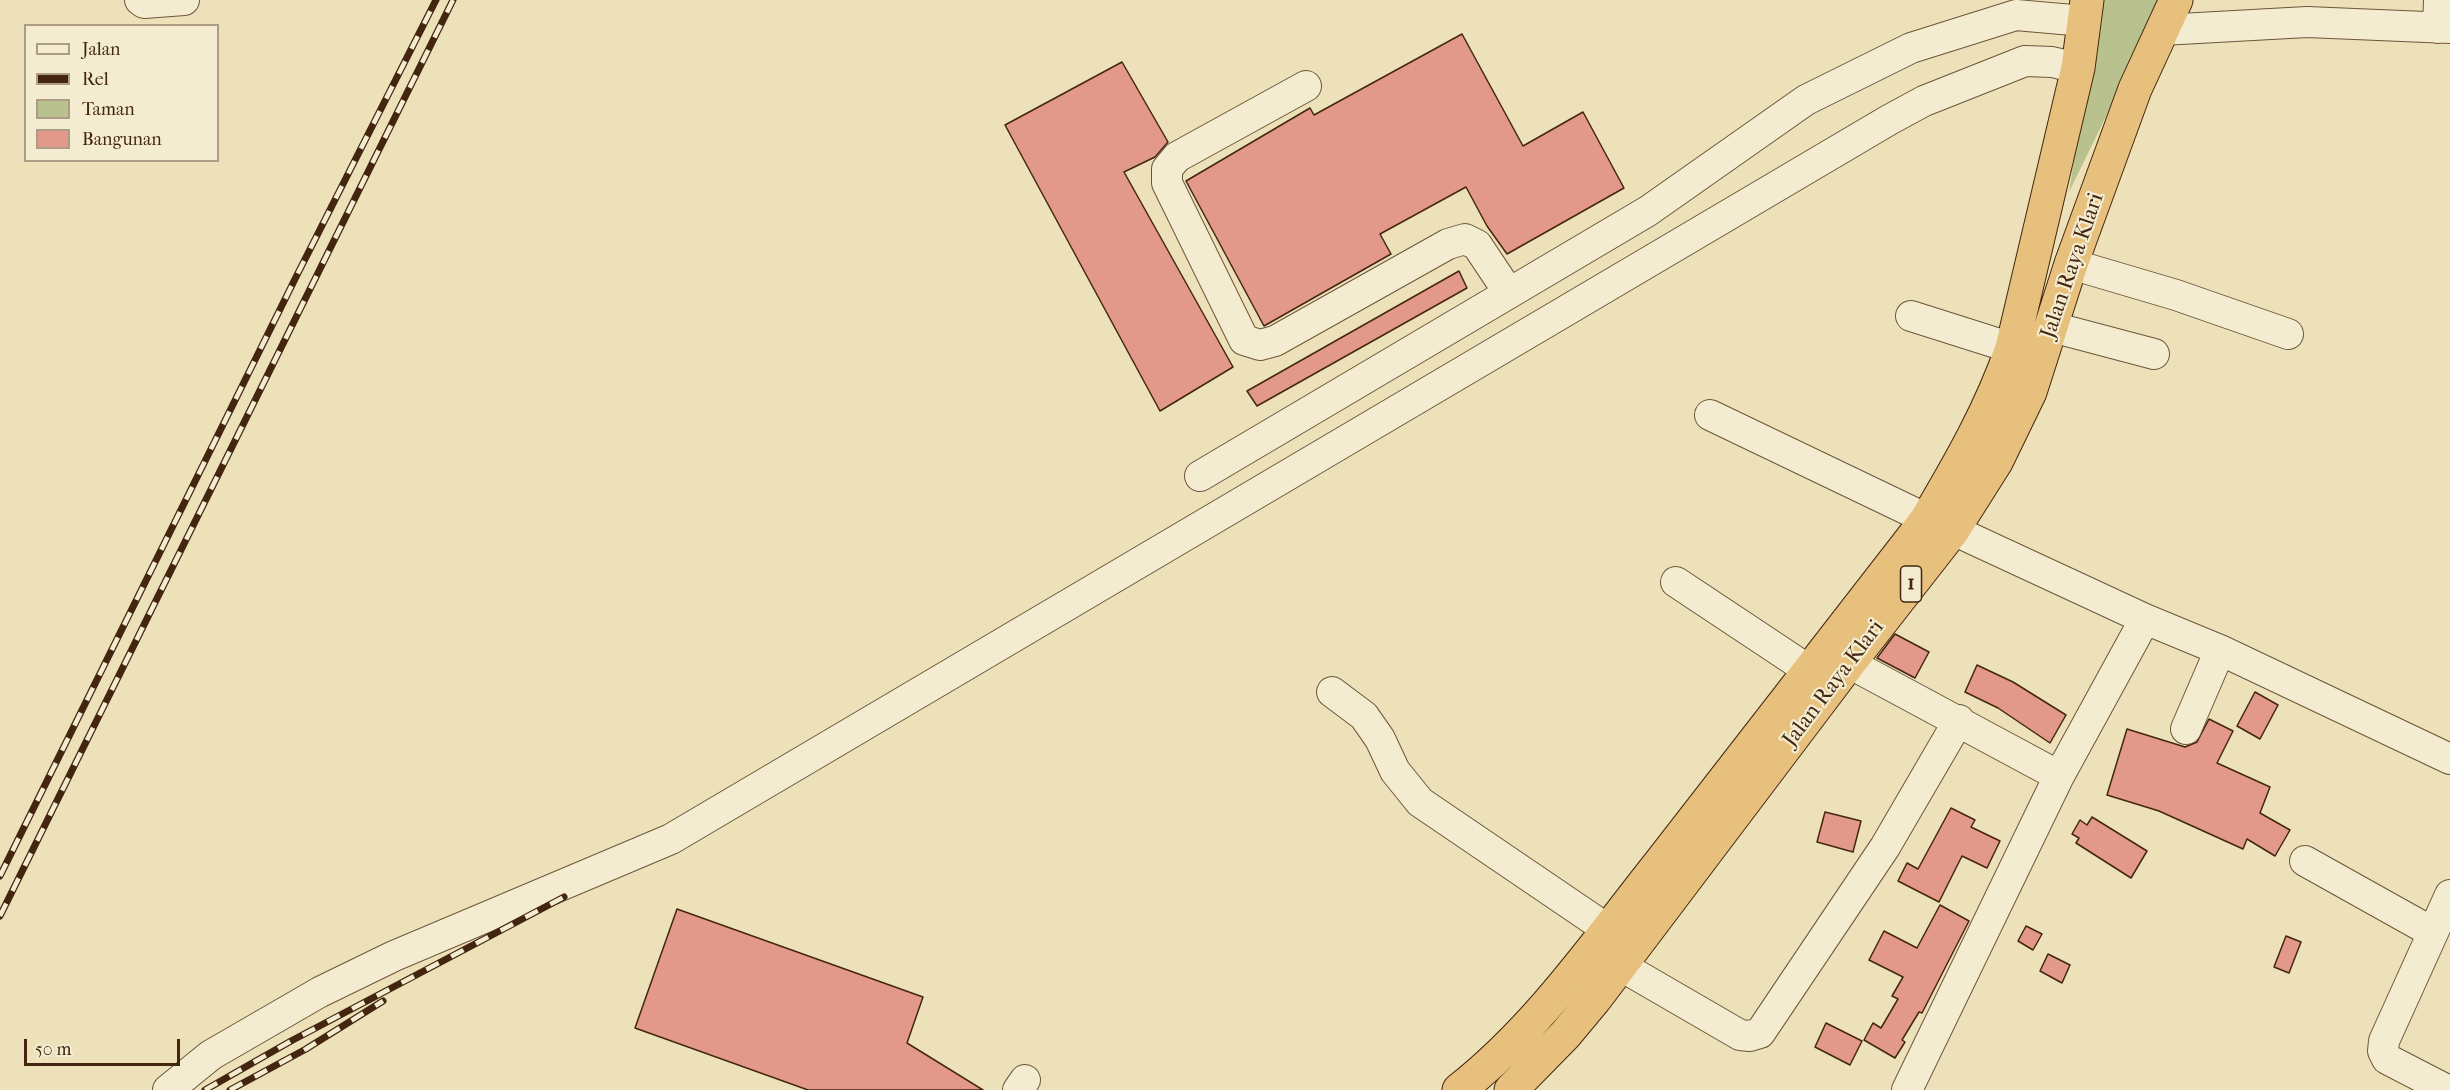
<!DOCTYPE html>
<style>
body{margin:0}
#map{position:relative;width:2450px;height:1090px;overflow:hidden;background:#ece1b8;font-family:"IM FELL French Canon",serif}
canvas{display:block}
.legend{position:absolute;left:24px;top:24px;width:195px;height:138px;box-sizing:border-box;background:#f3ecd1;border:2px solid #ad9d84;margin:0;padding:8px 10px;list-style:none;font-size:18px;color:#442610}
.legend li{display:flex;align-items:center;gap:12px;height:30px}
.legend b{width:30px;border:2px solid #ad9d84}
.scale{position:absolute;left:24px;top:1039px;width:156px;height:27px;box-sizing:border-box;border:3px solid #442610;border-top:0;padding-left:8px;font-size:18px;line-height:21px;white-space:nowrap;color:#442610;-webkit-text-stroke:4px #f3ecd1;paint-order:stroke}
</style>
<div id="map">
<canvas width="2450" height="1090"></canvas>
<ul class="legend">
<li><b style="height:8px;background:#f3ecd1"></b>Jalan</li>
<li><b style="height:8px;background:#442610"></b>Rel</li>
<li><b style="height:16px;background:#b9c28e"></b>Taman</li>
<li><b style="height:16px;background:#e2998a"></b>Bangunan</li>
</ul>
<div class="scale">50 m</div>
</div>
<script>
const ctx = document.querySelector('canvas').getContext('2d');
ctx.lineJoin = 'round';
function fillPath(path, color) { ctx.fillStyle = color; ctx.fill(path, 'evenodd'); }
function stroke(path, color, width, dash) { ctx.strokeStyle = color; ctx.lineWidth = width; ctx.lineCap = dash ? 'butt' : 'round'; ctx.setLineDash(dash || []); ctx.stroke(path); }
function label(font, color, halo, rows, align = 'center') {
  ctx.font = font + ' "IM FELL French Canon",serif'; ctx.lineWidth = 4.5; ctx.setLineDash([]); ctx.textBaseline = 'middle'; ctx.strokeStyle = halo; ctx.fillStyle = color; for (const [text, x, y, turn = 0] of rows) {
    ctx.save(); ctx.translate(x, y); ctx.rotate((+turn || 0) * Math.PI / 180); ctx.textAlign = isNaN(turn) ? turn : align; if (halo) ctx.strokeText(text, 0, 0); ctx.fillText(text, 0, 0); ctx.restore();
  }
}
const green = new Path2D(`
 M2100,0H2163L2069,192Z`);
const building = new Path2D(`
 M1462,34L1523,146L1583,112L1624,188L1507,254L1487,226L1466,187L1380,234L1391,254L1264,326L1186,181L1310,108L1314,115Z
 M1122,62L1168,142L1155,157L1124,172L1233,367L1160,411L1005,125Z
 M1459,271L1467,288L1257,406L1247,391Z
 M1895,634L1929,652L1915,678L1877,658Z
 M1977,665L2013,682L2066,715L2050,743L1998,708L1965,692Z
 M2255,692L2278,705L2260,739L2237,726Z
 M2209,719L2233,731L2217,763L2270,787L2260,813L2290,830L2275,856L2247,839L2243,849L2159,811L2107,795L2127,729L2185,747L2197,742Z
 M1951,808L1975,820L1971,827L2000,841L1987,868L1962,856L1939,902L1898,881L1907,863L1918,869Z
 M1825,812L1861,821L1853,852L1817,842Z
 M2092,817L2147,851L2131,878L2076,843L2079,838L2072,834L2080,820L2087,825Z
 M1940,905L1969,921L1922,1013L1919,1012L1902,1040L1905,1042L1895,1058L1864,1040L1873,1023L1881,1028L1898,999L1892,996L1903,977L1869,960L1884,931L1917,948Z
 M677,909L923,997L907,1043L983,1090H808L635,1028Z
 M2026,926L2042,934L2033,950L2018,941Z
 M2286,936L2301,942L2289,973L2274,967Z
 M2048,954L2070,965L2062,983L2040,971Z
 M1826,1023L1862,1041L1850,1065L1815,1047Z`);
const minor = new Path2D(`
 M140,0L144,3L184,0
 M2438,28L2439,0
 M2162,30L2307,22L2450,28
 M1306,86L1177,157L1167,169V183L1244,340L1260,345L1275,341L1448,244L1465,239L1477,245L1509,293
 M2071,264L2176,295L2288,334
 M1911,316L2012,348
 M2052,327L2154,354
 M1710,415L1927,519
 M1200,476L1648,211L1806,100L1911,48L2016,15L2084,21
 M1953,530L2145,619L2220,650L2450,759
 M1676,582L1810,671
 M1849,663L2059,776
 M1332,692L1364,716L1380,739L1395,771L1420,802L1607,929
 M2186,729L2220,650
 M2305,861L2432,932
 M1621,966L1740,1035L1750,1036L1760,1033L1885,847L1959,720
 M168,1090L211,1055L320,992L394,956L671,839L1889,120L1924,101L2025,61L2052,62L2078,68
 M1018,1090L1025,1080
 M1907,1090L2059,776L2145,619
 M2447,1090L2387,1059L2383,1051L2384,1041L2450,895`);
const highway = new Path2D(`
 M1459,1090C1538,1028 1598,941 1660,863C1749,748 1838,634 1927,519C1960,463 1991,409 2012,348L2078,68L2087,0
 M1511,1090L1565,1035L1595,999L1849,663L1953,530L1996,462L2030,392L2071,264L2135,89L2176,0`);
const rail = new Path2D(`
 M0,876L296,277L436,0
 M0,916L453,0
 M205,1090L291,1041L564,897
 M230,1090L306,1049L383,1001`);
const shields = [
 [1911,584,21]
];
const shieldNames = [
 ["1",1911,584]
];
const streetNames = [
 ["Jalan Raya Klari",2073,266,-71],
 ["Jalan Raya Klari",1834,684,-53]
];
fillPath(green, '#b9c28e');
fillPath(building, '#e2998a');
stroke(building, '#442610', 1.5);
stroke(minor, '#6e553a', 32);
stroke(highway, '#442610', 35);
stroke(minor, '#f3ecd1', 30);
stroke(highway, '#e6c07c', 33);
stroke(rail, '#442610', 7);
stroke(rail, '#f3ecd1', 4.5, [14]);
for (const [x, y, w] of shields) { const box = new Path2D(); box.roundRect(x - w / 2, y - 18, w, 36, 4.5); ctx.fillStyle = '#f3ecd1'; ctx.fill(box); stroke(box, '#442610', 1.5); }
label('bold 21px', '#442610', null, shieldNames);
label('22px', '#442610', '#f3ecd1', streetNames);
</script>
